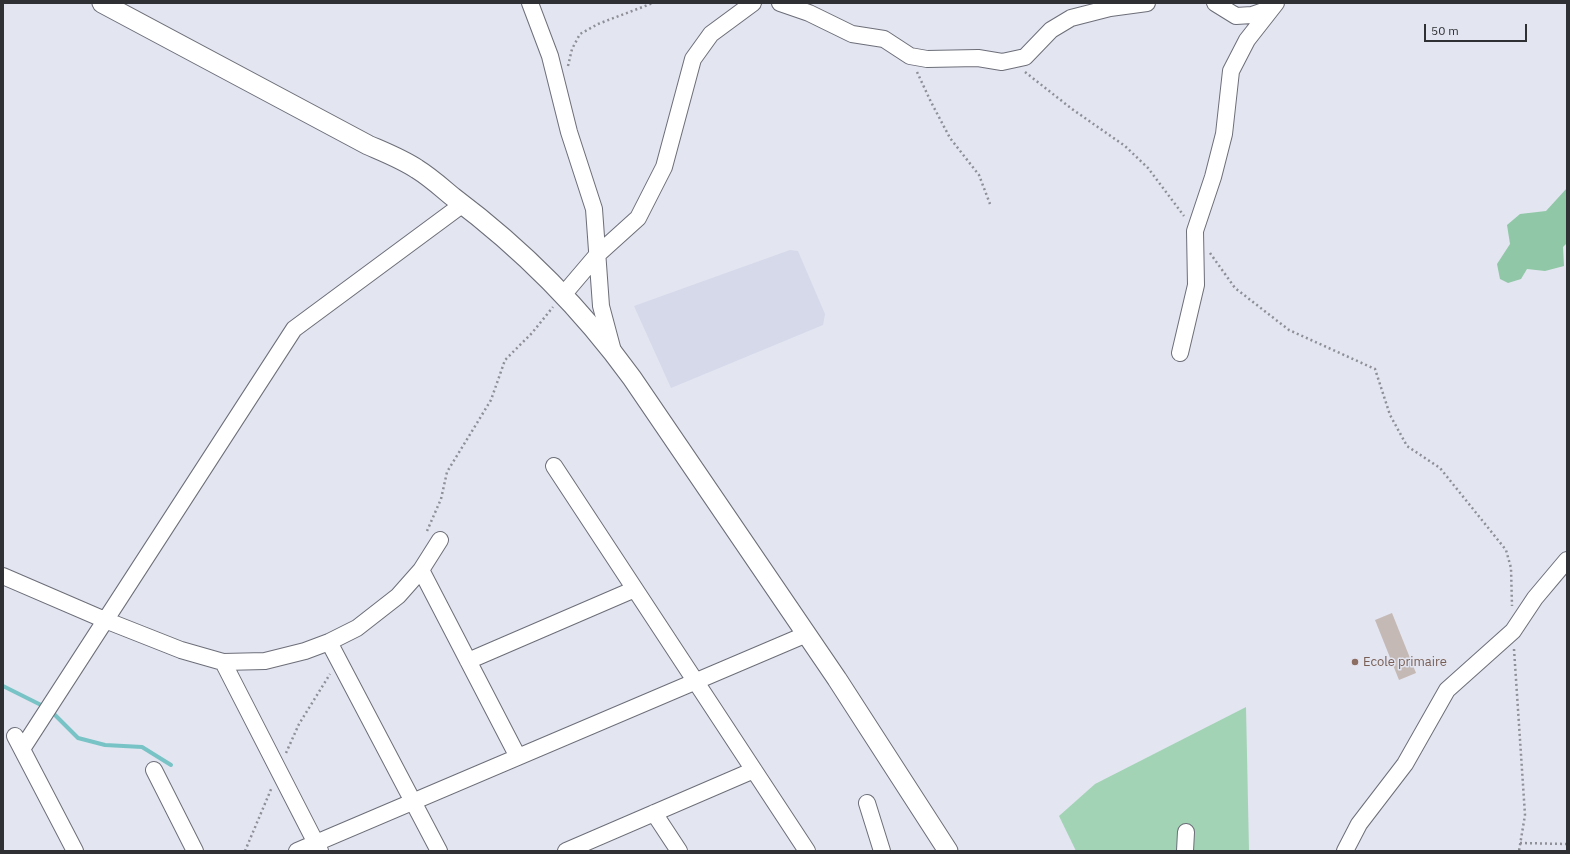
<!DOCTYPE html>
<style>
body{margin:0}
#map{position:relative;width:1570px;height:854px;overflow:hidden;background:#e3e5f1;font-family:"IBM Plex Sans",sans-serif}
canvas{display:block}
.frame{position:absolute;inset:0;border:4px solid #2f3034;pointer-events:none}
.scale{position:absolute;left:1424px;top:24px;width:103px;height:18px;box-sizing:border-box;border:2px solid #2f3034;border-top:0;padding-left:5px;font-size:12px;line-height:14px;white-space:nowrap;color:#2f3034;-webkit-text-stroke:3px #e3e5f1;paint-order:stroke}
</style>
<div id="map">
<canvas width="1570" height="854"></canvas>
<div class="frame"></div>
<div class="scale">50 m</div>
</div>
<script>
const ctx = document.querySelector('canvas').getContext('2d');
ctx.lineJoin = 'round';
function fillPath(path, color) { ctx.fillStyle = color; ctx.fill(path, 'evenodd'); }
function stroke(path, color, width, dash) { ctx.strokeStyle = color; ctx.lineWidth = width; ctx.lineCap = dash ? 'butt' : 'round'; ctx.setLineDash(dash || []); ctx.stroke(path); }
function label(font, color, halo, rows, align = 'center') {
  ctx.font = font + ' "IBM Plex Sans",sans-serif'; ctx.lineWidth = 3; ctx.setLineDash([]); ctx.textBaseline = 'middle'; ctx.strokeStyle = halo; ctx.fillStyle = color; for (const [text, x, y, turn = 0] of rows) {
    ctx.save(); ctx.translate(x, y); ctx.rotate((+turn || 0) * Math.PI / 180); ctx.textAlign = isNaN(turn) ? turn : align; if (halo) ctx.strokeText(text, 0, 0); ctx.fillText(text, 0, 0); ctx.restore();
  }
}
const built = new Path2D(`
 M790,250L798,251L825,314L823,325L671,388L634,306Z`);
const green = new Path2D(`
 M1246,707L1249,851H1076L1059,816L1095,784Z`);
const forest = new Path2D(`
 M1567,188V243L1563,247L1564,266L1545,271L1527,269L1521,279L1508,283L1500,279L1497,264L1510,244L1507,225L1520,214L1546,211Z`);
const stream = new Path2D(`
 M3,686L45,707
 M51,711L78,738L105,745L142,747L171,765`);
const building = new Path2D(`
 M1392,613L1416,673L1399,680L1375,620Z`);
const path = new Path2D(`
 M568,66L572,49L580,34L598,24L653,3
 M917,72L931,102L950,138L979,175L990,204
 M1025,72L1072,109L1125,146L1148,168L1184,216
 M1210,253L1235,288L1289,330L1375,369L1390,415L1407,446L1440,468L1506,550L1511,568L1512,606
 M427,531L441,499L447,472L491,400L505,360L532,333L553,307
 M1514,649L1525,815L1519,851
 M286,753L299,724L330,674
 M1520,843L1567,844
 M245,851L272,787`);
const minor = new Path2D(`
 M530,3L550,56L569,132L594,209L601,306L613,351
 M780,3L809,13L852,34L884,39L910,56L927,59L978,58L1002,62L1025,57L1051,30L1071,18L1110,8L1147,3
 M1215,3L1236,16L1252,15L1272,8
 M563,295L597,255L638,218L664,167L693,59L711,34L753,3
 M1180,353L1196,285L1195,231L1213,177L1224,134L1231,71L1247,40L1276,3
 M554,466L807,851
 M421,570L518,757
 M3,576L105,620L181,650L223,662L265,661L305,651L329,642L357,628L398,596L421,570L440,540
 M329,642L439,851
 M468,661L635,589
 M223,662L320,851
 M15,736L75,851
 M22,749L294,329L463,204
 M154,770L195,851
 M867,803L882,851
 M654,813L679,851
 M297,851L807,634
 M566,851L754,770
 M1185,851L1186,832
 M1345,851L1359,824L1405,764L1447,690L1513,631L1535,598L1567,560`);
const tertiary = new Path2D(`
 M102,3L368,145C384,152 402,159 417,169C430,177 441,187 453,197C521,248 582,309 632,378L837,679L948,851`);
const markers = [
 [1355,662,4,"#8d6e63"]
];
const educationNames = [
 ["Ecole primaire",1363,662]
];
fillPath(built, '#d5d9ea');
fillPath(green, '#a2d3b5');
fillPath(forest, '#90c7a6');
stroke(stream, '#78c3c6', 4);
fillPath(building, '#c5b9b6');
stroke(minor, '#6c6e78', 18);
stroke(tertiary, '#6c6e78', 21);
stroke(path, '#8e8f97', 2.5, [2, 3]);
stroke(minor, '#fff', 16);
stroke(tertiary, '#fff', 19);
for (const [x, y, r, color] of markers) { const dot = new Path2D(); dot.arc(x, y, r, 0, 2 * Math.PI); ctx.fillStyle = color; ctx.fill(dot); stroke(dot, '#e3e5f1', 1.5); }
label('13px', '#785e54', '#e3e5f1', educationNames, 'left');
</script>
